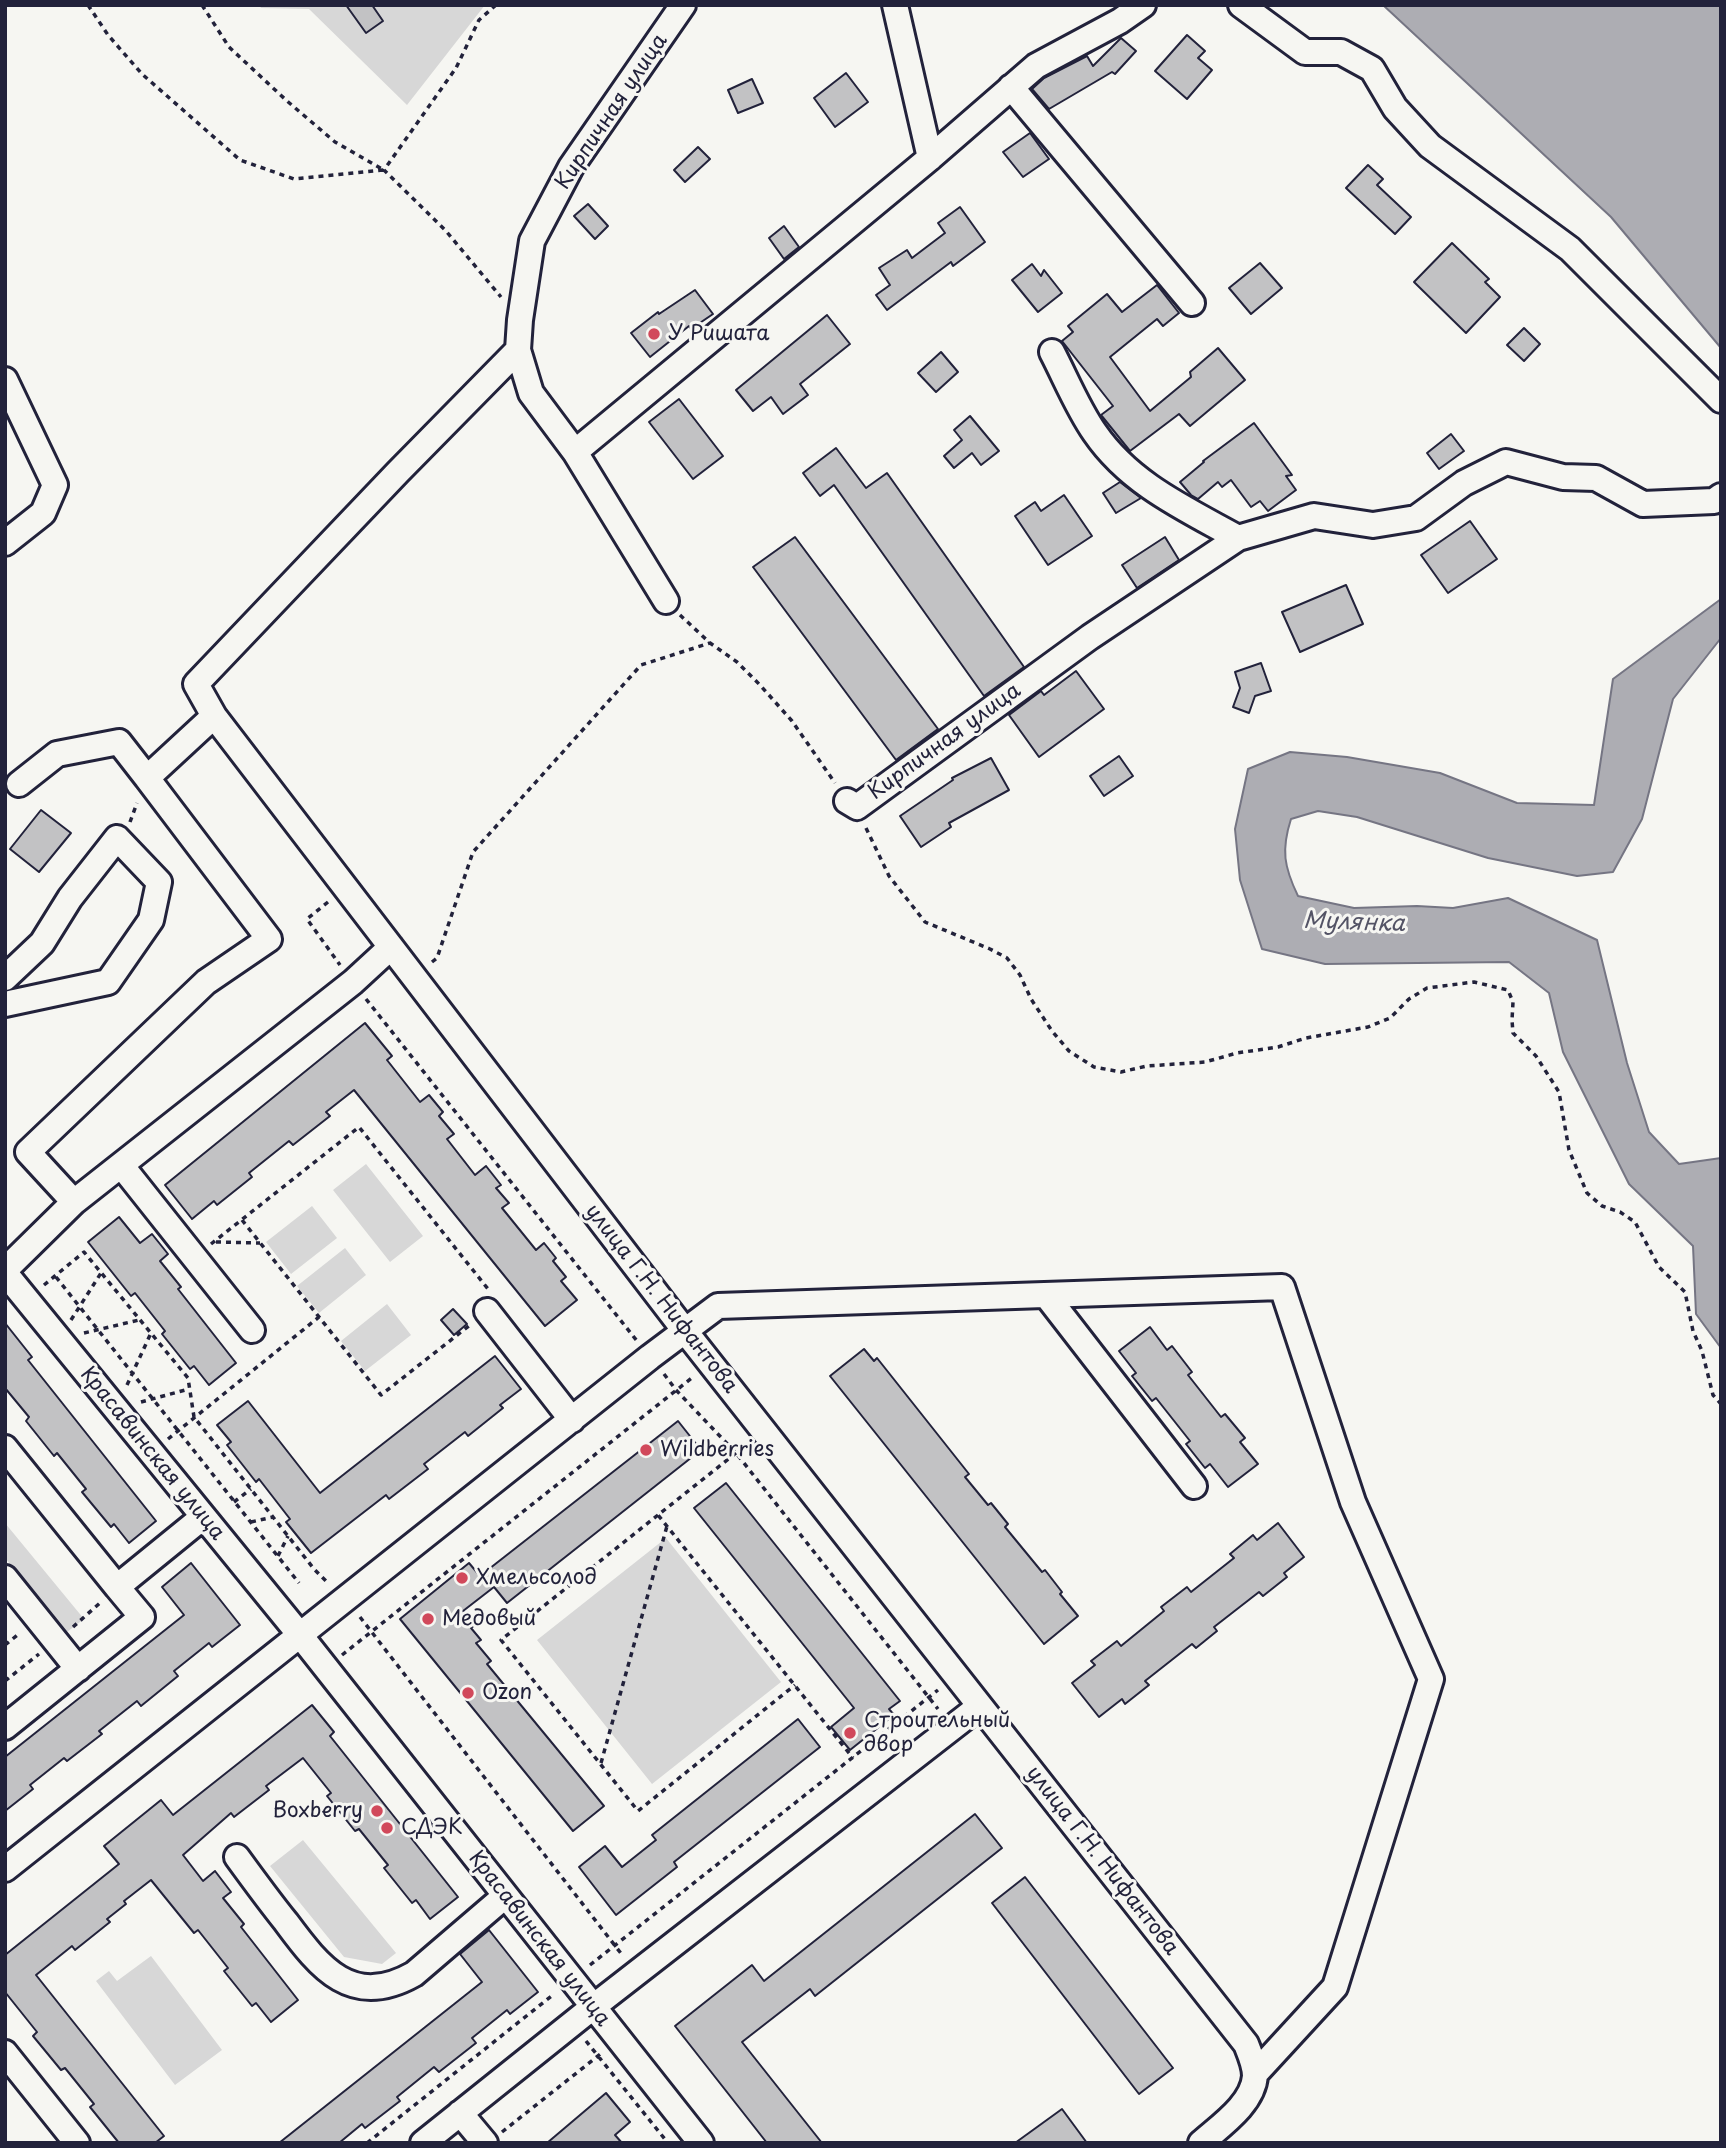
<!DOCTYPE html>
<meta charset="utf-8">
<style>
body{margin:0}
#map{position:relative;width:1726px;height:2148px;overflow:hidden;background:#f6f6f2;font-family:"Playpen Sans",sans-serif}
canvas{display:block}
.frame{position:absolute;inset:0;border:7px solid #22223b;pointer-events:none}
</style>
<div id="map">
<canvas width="1726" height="2148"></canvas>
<div class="frame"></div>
</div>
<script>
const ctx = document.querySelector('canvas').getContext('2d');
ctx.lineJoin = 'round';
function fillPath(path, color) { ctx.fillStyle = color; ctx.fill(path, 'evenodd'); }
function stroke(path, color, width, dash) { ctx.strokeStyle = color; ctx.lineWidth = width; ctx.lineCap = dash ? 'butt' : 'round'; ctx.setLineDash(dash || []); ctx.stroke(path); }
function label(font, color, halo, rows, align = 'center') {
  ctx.font = font + ' "Playpen Sans",sans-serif'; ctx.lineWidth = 6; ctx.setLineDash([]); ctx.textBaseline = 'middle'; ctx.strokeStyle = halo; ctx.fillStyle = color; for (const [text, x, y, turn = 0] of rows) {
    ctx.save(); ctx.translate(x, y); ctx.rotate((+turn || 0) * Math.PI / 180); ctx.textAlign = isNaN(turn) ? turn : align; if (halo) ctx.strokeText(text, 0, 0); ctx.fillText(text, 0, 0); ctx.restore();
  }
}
const green = new Path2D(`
 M259,5H485L407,105L309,9L261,8Z
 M366,1164L423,1236L390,1262L333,1190Z
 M312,1206L337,1238L291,1274L266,1242Z
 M345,1248L366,1275L319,1313L297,1286Z
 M387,1304L411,1335L365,1371L341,1341Z
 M5,1523L84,1619L67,1632L5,1558Z
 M666,1538L781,1682L652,1784L537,1640Z
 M303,1840L396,1953L382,1964L344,1957L270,1866Z
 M151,1956L222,2050L175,2085L96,1981L109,1971L117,1981Z`);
const water = new Path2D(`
 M1383,5H1721V348L1611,217Z
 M1721,599V638L1673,699L1642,819L1613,872L1577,876L1488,858L1357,817L1318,811L1291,819C1281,850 1284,867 1298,896L1354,908L1417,906L1453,908L1508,898L1597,940L1627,1063L1649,1132L1679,1164L1721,1158V1348L1696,1314L1693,1246L1629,1184L1563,1052L1549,993L1509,962L1325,964L1262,949L1240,880L1235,829L1248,769L1290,752L1347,757L1440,773L1517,803L1594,805L1613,679Z`);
const building = new Path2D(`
 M346,5H372L383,21L366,33Z
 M1187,35L1205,51L1198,58L1212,70L1187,99L1155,71Z
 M1121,38L1136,51L1115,74L1112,72L1049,109L1032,89L1044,78L1087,56L1093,66Z
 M846,73L868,102L835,127L814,98Z
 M752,79L763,103L738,113L728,90Z
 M1030,133L1049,159L1023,177L1003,152Z
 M698,147L710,159L685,182L674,170Z
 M1368,165L1383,179L1377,185L1411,217L1395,234L1346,188Z
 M588,204L608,226L595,239L574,216Z
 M960,207L985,242L953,266L951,262L887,310L876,295L890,285L879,268L907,250L912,258L945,233L938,223Z
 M784,226L799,247L784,259L769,238Z
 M1452,243L1489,279L1485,282L1500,297L1466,333L1414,282Z
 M1260,263L1282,288L1251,314L1229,288Z
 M1032,264L1041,276L1044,270L1062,293L1038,312L1012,280Z
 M1157,285L1179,313L1163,326L1157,319L1110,357L1150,411L1191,377L1190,372L1218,348L1245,380L1190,426L1179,414L1130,451L1101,415L1113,406L1062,341L1073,332L1068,326L1107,294L1122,312Z
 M695,290L713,314L691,329L689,326L650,357L631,333L658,312L659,314Z
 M827,315L850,344L800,384L808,395L783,414L771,397L753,411L736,390Z
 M1524,328L1540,344L1524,361L1507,345Z
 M941,352L958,372L936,392L918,373Z
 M679,399L723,456L693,479L649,422Z
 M970,416L999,451L981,465L972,453L954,468L944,456L962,440L954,430Z
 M1254,423L1292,475L1286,476L1296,490L1268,511L1260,501L1251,507L1231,480L1222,487L1218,482L1198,499L1191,495L1180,482L1204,462L1203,461Z
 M1451,434L1464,451L1439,469L1427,453Z
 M836,448L866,488L887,473L1024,667L984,696L834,485L820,496L803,473Z
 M1120,482L1141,498L1116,513L1103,493Z
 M1064,495L1092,536L1048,565L1015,516L1035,502L1041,511Z
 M1470,521L1497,559L1448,593L1421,555Z
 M795,537L938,729L896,760L753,567Z
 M1165,537L1179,560L1137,588L1122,565Z
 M1346,585L1363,624L1300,652L1282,612Z
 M1261,663L1271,691L1255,696L1249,713L1233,707L1240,688L1235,672Z
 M1076,671L1104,709L1039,757L1009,715L1041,691L1044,695Z
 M1119,756L1133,776L1104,796L1090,776Z
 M991,758L1009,790L949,823L951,827L921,847L900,816L953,780L952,778Z
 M41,810L71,833L39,872L10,849Z
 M365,1023L392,1056L387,1060L420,1102L429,1095L443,1112L439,1116L454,1134L447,1139L475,1175L486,1166L501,1185L496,1188L509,1203L502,1208L536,1250L544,1243L556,1258L553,1261L566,1277L561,1281L577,1300L545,1326L354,1090L326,1112L330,1116L293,1145L289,1141L249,1173L252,1177L217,1205L214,1201L192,1219L165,1185Z
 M119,1217L140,1243L152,1234L168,1254L160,1261L181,1287L178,1289L236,1363L209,1385L194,1366L190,1369L162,1334L165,1331L135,1293L131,1296L88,1242Z
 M453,1309L467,1324L454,1335L441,1320Z
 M5,1323L32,1357L28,1360L156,1521L129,1543L114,1524L111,1527L82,1492L86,1489L57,1453L54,1456L26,1421L29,1417L5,1388Z
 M1150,1327L1167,1350L1172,1346L1192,1372L1188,1375L1221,1417L1225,1414L1245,1438L1240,1442L1258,1464L1228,1487L1210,1464L1205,1468L1186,1444L1190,1441L1156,1398L1152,1401L1132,1376L1136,1373L1119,1351Z
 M864,1349L874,1361L877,1358L969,1474L965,1477L988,1505L991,1503L1008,1524L1005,1527L1042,1572L1045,1570L1062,1592L1060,1594L1078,1616L1044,1644L830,1376Z
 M495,1356L521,1389L500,1405L503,1408L468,1436L465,1432L424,1464L428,1469L389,1499L386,1495L311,1553L286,1522L290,1519L259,1479L256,1482L227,1445L231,1442L217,1425L248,1401L320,1493Z
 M678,1421L701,1450L507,1603L494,1587L463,1611L475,1625L471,1628L481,1640L476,1643L491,1661L487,1664L604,1806L573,1831L400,1619L469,1563L480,1576Z
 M726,1483L900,1701L889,1709L894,1715L850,1750L831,1727L854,1708L694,1508Z
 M1278,1523L1304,1557L1284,1573L1287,1577L1263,1596L1259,1592L1214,1627L1217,1631L1196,1648L1192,1644L1145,1681L1149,1685L1125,1704L1122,1699L1099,1717L1072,1683L1095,1665L1091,1661L1117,1641L1121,1646L1164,1611L1161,1607L1187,1587L1191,1592L1234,1558L1230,1554L1253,1535L1257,1540Z
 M191,1563L240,1625L212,1647L209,1643L174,1671L178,1676L141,1706L137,1701L99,1731L102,1734L67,1761L64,1758L30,1785L33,1789L5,1811V1757L184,1615L162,1587Z
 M312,1705L334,1732L330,1736L458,1897L430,1919L416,1900L412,1903L384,1868L388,1865L359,1829L355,1831L327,1796L331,1793L303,1758L266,1786L269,1790L234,1817L231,1813L183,1855L203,1881L215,1871L231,1892L223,1898L244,1924L241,1927L298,2000L271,2022L256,2003L252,2006L224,1971L228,1968L198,1930L194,1933L151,1880L124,1901L126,1904L107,1919L110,1922L75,1950L72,1946L36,1975L164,2136L155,2143H119L90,2107L94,2104L65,2068L61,2070L33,2036L37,2032L5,1992V1955L119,1864L104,1846L161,1800L173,1815Z
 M798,1719L820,1747L674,1862L677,1867L616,1915L579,1867L605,1846L622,1867L656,1840L652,1835Z
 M975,1814L1002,1848L815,1996L810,1989L742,2042L822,2143H767L675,2026L752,1965L764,1981Z
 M1025,1877L1173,2068L1139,2094L992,1903Z
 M489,1930L538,1992L510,2014L507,2010L472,2038L476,2043L439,2072L434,2067L397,2097L400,2101L365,2128L362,2124L339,2143H279L482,1982L460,1954Z
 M606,2093L630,2122L615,2135L622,2143H547Z
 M1062,2109L1087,2143H1015Z`);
const path = new Path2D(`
 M88,5L108,35L142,74L240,160L294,179L384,170
 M202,5L229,47L287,101L335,142L382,169
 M496,5L479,20L456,68L384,170L446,231L501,297
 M680,615L710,643L737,662L760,685L792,721L835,783
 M130,822L137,803
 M866,828L889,876L925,922L990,949L1007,958L1020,975L1031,999L1052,1031L1069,1051L1094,1067L1121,1072L1147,1066L1205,1062L1237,1053L1278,1047L1306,1038L1368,1027L1390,1018L1409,999L1427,988L1474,982L1508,990L1513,1002L1512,1020L1513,1033L1536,1056L1559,1092L1569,1150L1587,1193L1602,1206L1620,1212L1635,1222L1659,1267L1685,1292L1693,1331L1702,1351L1713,1395L1721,1404
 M328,902L307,919L340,965
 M432,962L437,958L473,852L641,665L710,643
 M366,999L637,1341
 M242,1220L381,1395L470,1325
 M216,1242L260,1243
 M211,1244L359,1127L488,1289
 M56,1277L299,1583
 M44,1285L84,1252L188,1378L194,1417L314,1569L328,1583
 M71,1320L101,1273
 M84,1333L139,1320
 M664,1374L676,1390L736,1453L938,1709
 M127,1385L151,1333
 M141,1402L189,1389
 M168,1439L319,1317
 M736,1453L658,1515L853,1758
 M234,1502L251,1489
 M658,1515L501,1640L638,1811L795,1685
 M251,1522L273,1517
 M278,1556L288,1536
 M360,1617L623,1956
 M73,1627L101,1602
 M5,1645L20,1633
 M342,1655L693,1377
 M5,1681L39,1654
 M601,1763L667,1526
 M590,1965L938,1690
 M586,2041L668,2143
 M502,2132L603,2052
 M367,2143L554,1994`);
const minor = new Path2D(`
 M895,5L930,158
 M1241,5L1305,52H1341L1372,69L1395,108L1430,146L1570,249L1721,400
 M1011,87L1192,303
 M1052,352C1066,379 1078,409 1095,433C1130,484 1186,509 1238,538
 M5,380L55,485L43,513L5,543
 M575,452L930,158L1036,66L1120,21L1143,5
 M666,601L575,452L531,393L518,350L520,320L532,241L571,167L683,5
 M19,784L57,754L119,742L147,778L214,716
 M847,801L857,807L1090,637L1238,538L1314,516L1373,525L1416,518L1464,483L1506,462L1563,477L1596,478L1643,504L1714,501L1721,496
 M391,947L214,716L196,684L398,472L518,350
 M5,978L42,943L70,898L117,838L159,882L151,920L108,982L5,1004
 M121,1165L252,1330
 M74,1202L28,1152L206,982L269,939L147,778
 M5,1270L74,1202L353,982L391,947L685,1331L1246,2044C1250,2054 1255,2065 1255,2076C1253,2104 1220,2126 1201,2143
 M5,1273L300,1635L701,2143
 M1046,1295L1194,1486
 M487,1311L572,1420
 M5,1448L117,1587
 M5,1578L78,1669
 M5,1727L142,1617L117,1587L203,1517
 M237,1857C253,1879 269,1901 286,1922C320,1968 352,2009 414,1974L505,1896
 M5,1869L650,1357L718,1306L1282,1287L1353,1502L1431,1679L1335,1987L1255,2074
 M5,2053L77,2143
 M460,2113L485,2143
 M423,2143L593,2007L980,1706`);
const markers = [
 [654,334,7,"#d1495b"],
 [646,1450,7,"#d1495b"],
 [462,1578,7,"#d1495b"],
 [428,1619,7,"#d1495b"],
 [468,1693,7,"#d1495b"],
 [850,1733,7,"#d1495b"],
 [377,1811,7,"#d1495b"],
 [387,1828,7,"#d1495b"]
];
const streetNames = [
 ["Кирпичная улица",612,112,-56],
 ["Кирпичная улица",945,742,-36],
 ["улица Г.Н. Нифантова",661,1299,52],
 ["Красавинская улица",152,1454,51],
 ["улица Г.Н. Нифантова",1102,1861,52],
 ["Красавинская улица",539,1939,52]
];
const poiNames = [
 ["У Ришата",668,334],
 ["Wildberries",660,1450],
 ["Хмельсолод",476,1578],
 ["Медовый",442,1619],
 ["Ozon",482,1693],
 ["Строительный",864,1721],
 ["двор",864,1745],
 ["Boxberry",363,1811,"right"],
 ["СДЭК",401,1828]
];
const waterNames = [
 ["Мулянка",1354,923,2]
];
fillPath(green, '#d7d7d7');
fillPath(water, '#adadb3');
stroke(water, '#757583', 2);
fillPath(building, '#c2c2c4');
stroke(building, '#22223b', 2);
stroke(minor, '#22223b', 30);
stroke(path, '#22223b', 3.5, [5, 5]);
stroke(minor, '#f6f6f2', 24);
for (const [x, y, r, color] of markers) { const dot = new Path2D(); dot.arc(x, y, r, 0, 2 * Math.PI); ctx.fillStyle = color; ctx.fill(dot); stroke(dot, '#f6f6f2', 2.5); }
label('21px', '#22223b', '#f6f6f2', streetNames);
label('21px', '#22223b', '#f6f6f2', poiNames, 'left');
label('italic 23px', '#535365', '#f6f6f2', waterNames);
</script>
